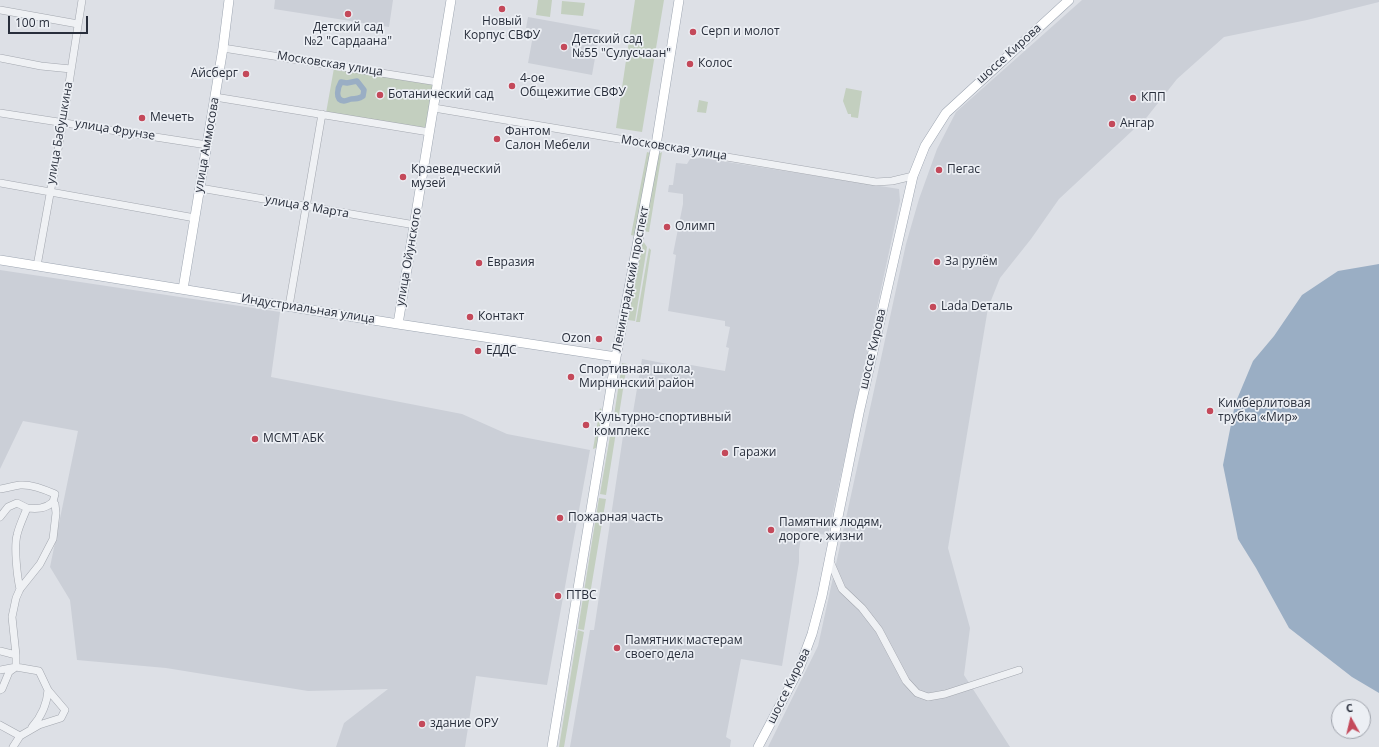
<!DOCTYPE html>
<meta charset="utf-8">
<style>
body{margin:0}
#map{position:relative;width:1379px;height:747px;overflow:hidden;background:#dde0e6;font-family:"Open Sans",sans-serif}
canvas{display:block}
.north{position:absolute;left:1331px;top:699px;width:40px;height:40px;box-sizing:border-box;background:#eceff4;border:1px solid #9ea2aa;border-radius:50%;rotate:352deg;font-size:11px;font-weight:700;line-height:16px;text-align:center;color:#282e3b}
.north::after{content:'';display:block;margin:auto;width:14px;height:18px;background:#c4495a;clip-path:polygon(50% 0,100% 100%,50% 72%,0 100%)}
.scale{position:absolute;left:8px;top:16px;width:80px;height:18px;box-sizing:border-box;border:2px solid #282e3b;border-top:0;padding-left:5px;font-size:12px;line-height:14px;white-space:nowrap;color:#282e3b;-webkit-text-stroke:3px #eceff4;paint-order:stroke}
</style>
<div id="map">
<canvas width="1379" height="747"></canvas>
<div class="north">С</div>
<div class="scale">100 m</div>
</div>
<script>
const ctx = document.querySelector('canvas').getContext('2d');
ctx.lineJoin = 'round';
function fillPath(path, color) { ctx.fillStyle = color; ctx.fill(path, 'evenodd'); }
function stroke(path, color, width, dash) { ctx.strokeStyle = color; ctx.lineWidth = width; ctx.lineCap = dash ? 'butt' : 'round'; ctx.setLineDash(dash || []); ctx.stroke(path); }
function label(font, color, halo, rows, align = 'center') {
  ctx.font = font + ' "Open Sans",sans-serif'; ctx.lineWidth = 3.5; ctx.setLineDash([]); ctx.textBaseline = 'middle'; ctx.strokeStyle = halo; ctx.fillStyle = color; for (const [text, x, y, turn = 0] of rows) {
    ctx.save(); ctx.translate(x, y); ctx.rotate((+turn || 0) * Math.PI / 180); ctx.textAlign = isNaN(turn) ? turn : align; if (halo) ctx.strokeText(text, 0, 0); ctx.fillText(text, 0, 0); ctx.restore();
  }
}
const built = new Path2D(`
 M275,0H393L389,27L274,9Z
 M1082,0H1379V2L1307,20L1224,37L1177,79L1147,117L1059,199L1031,239L1000,278L988,308L948,548L970,628L964,675L1010,747H768L818,646L906,244L919,199L937,149L956,112Z
 M528,17L600,30L592,75L528,63L534,30L526,28Z
 M702,158L899,189L900,201L828,535L802,532L799,550V562L782,666L741,659L726,737L731,740L730,747H570L590,630H594L623,436H629L642,359L683,367L691,365L725,371L729,348L726,347L730,327L725,326V321L668,311L676,255L673,254L683,204V194L668,192L669,185H673L676,163L687,164L690,159Z
 M0,270L280,312L271,377L462,414L507,434L590,450L547,685L476,676L465,747H336L344,723L388,689L308,691L166,668L77,660L70,600L50,567L78,431L23,421L0,469Z`);
const green = new Path2D(`
 M538,0H552L550,17L536,15Z
 M635,0H664L642,132L616,128Z
 M562,1L585,3L583,16L561,14Z
 M334,68L433,84L425,130L326,113Z
 M846,88L862,91L858,118L851,117V114H848L843,101Z
 M699,100L708,102L706,113L697,112Z
 M647,152L650,153L635,236L631,235Z
 M662,152L649,232L643,231L656,155Z
 M641,238L647,247L635,321L628,320Z
 M649,248L651,250L640,322H636Z
 M622,363L627,364L618,421L614,416Z
 M600,408L604,412L599,447L593,449Z
 M612,432H616L606,495L600,494L610,436Z
 M599,498L606,499L584,630L578,629Z
 M578,630L584,632L564,747H559Z`);
const water = new Path2D(`
 M1379,264V693L1352,677L1289,628L1256,568L1238,539L1223,465L1235,404L1253,361L1274,336L1302,295L1338,271Z`);
const canal = new Path2D(`
 M357,81L364,90L363,96C359,99 356,99 351,99C348,100 346,101 344,101C334,100 338,87 341,82L347,83Z`);
const minor = new Path2D(`
 M0,10L78,24
 M223,48L438,82
 M0,58L41,66L71,69
 M215,97L429,132
 M434,108L876,182L892,181L913,176
 M0,113L207,145
 M0,183L195,218
 M200,188L415,225
 M37,266L63,122L82,0
 M289,306L322,114
 M0,489C7,488 13,486 20,485C31,484 44,489 55,494L53,502
 M0,517L8,507L17,503L27,508
 M829,559L842,589L862,608L879,630L906,681L917,693L928,697L945,694L1019,670
 M0,651L16,655V667L0,670
 M16,655L12,617L16,598L20,589L40,564L53,539L56,513L55,504L53,502C45,509 37,509 27,508C24,516 19,526 17,535C14,547 17,576 20,589
 M0,690L2,689L9,672L16,667L39,671L48,690L65,710L61,718L39,725L20,736L13,747
 M0,725L20,736
 M32,727C41,717 47,704 48,690`);
const major = new Path2D(`
 M0,260L398,324L616,357
 M183,289L223,48L229,0
 M398,324L451,0
 M552,747L616,357L656,145L679,0
 M758,747L799,669L812,634L822,596L859,413L913,176L925,146L946,113L1069,0`);
const markers = [
 [502,9,4,"#c4495a"],
 [348,14,4,"#c4495a"],
 [693,32,4,"#c4495a"],
 [564,47,4,"#c4495a"],
 [690,64,4,"#c4495a"],
 [246,74,4,"#c4495a"],
 [512,86,4,"#c4495a"],
 [380,95,4,"#c4495a"],
 [1133,98,4,"#c4495a"],
 [142,118,4,"#c4495a"],
 [1112,124,4,"#c4495a"],
 [497,139,4,"#c4495a"],
 [939,170,4,"#c4495a"],
 [403,177,4,"#c4495a"],
 [667,227,4,"#c4495a"],
 [937,262,4,"#c4495a"],
 [479,263,4,"#c4495a"],
 [933,307,4,"#c4495a"],
 [470,317,4,"#c4495a"],
 [599,339,4,"#c4495a"],
 [478,351,4,"#c4495a"],
 [571,377,4,"#c4495a"],
 [1210,411,4,"#c4495a"],
 [586,425,4,"#c4495a"],
 [255,439,4,"#c4495a"],
 [725,453,4,"#c4495a"],
 [560,518,4,"#c4495a"],
 [771,530,4,"#c4495a"],
 [558,596,4,"#c4495a"],
 [617,648,4,"#c4495a"],
 [422,724,4,"#c4495a"]
];
const poiNames = [
 ["Новый",502,22,"center"],
 ["Корпус СВФУ",502,36,"center"],
 ["Детский сад",348,28,"center"],
 ["№2 \"Сардаана\"",348,42,"center"],
 ["Серп и молот",701,32],
 ["Детский сад",572,40],
 ["№55 \"Сулусчаан\"",572,54],
 ["Колос",698,64],
 ["Айсберг",238,74,"right"],
 ["4-ое",520,79],
 ["Общежитие СВФУ",520,93],
 ["Ботанический сад",388,95],
 ["КПП",1141,98],
 ["Мечеть",150,118],
 ["Ангар",1120,124],
 ["Фантом",505,132],
 ["Салон Мебели",505,146],
 ["Краеведческий",411,170],
 ["музей",411,184],
 ["Пегас",947,170],
 ["Олимп",675,227],
 ["За рулём",945,262],
 ["Евразия",487,263],
 ["Lada Dеталь",941,307],
 ["Контакт",478,317],
 ["Ozon",591,339,"right"],
 ["ЕДДС",486,351],
 ["Спортивная школа,",579,370],
 ["Мирнинский район",579,384],
 ["Кимберлитовая",1218,404],
 ["трубка «Мир»",1218,418],
 ["Культурно-спортивный",594,418],
 ["комплекс",594,432],
 ["МСМТ АБК",263,439],
 ["Гаражи",733,453],
 ["Пожарная часть",568,518],
 ["Памятник людям,",779,523],
 ["дороге, жизни",779,537],
 ["ПТВС",566,596],
 ["Памятник мастерам",625,641],
 ["своего дела",625,655],
 ["здание ОРУ",430,724]
];
const streetNames = [
 ["шоссе Кирова",1009,54,-42],
 ["Московская улица",330,64,9],
 ["улица Фрунзе",115,130,9],
 ["улица Бабушкина",60,133,-80],
 ["улица Аммосова",207,145,-80],
 ["Московская улица",674,148,9],
 ["улица 8 Марта",307,207,10],
 ["улица Ойунского",409,257,-80],
 ["Ленинградский проспект",631,279,-79],
 ["Индустриальная улица",308,309,9],
 ["шоссе Кирова",873,349,-77],
 ["шоссе Кирова",789,686,-64]
];
fillPath(built, '#cbcfd7');
fillPath(green, '#c3cfbf');
fillPath(water, '#9aaec4');
stroke(canal, '#9aaec4', 5.5);
stroke(minor, '#a3a7af', 8);
stroke(major, '#9da5b1', 10);
stroke(minor, '#eff1f4', 7);
stroke(major, '#fff', 9);
for (const [x, y, r, color] of markers) { const dot = new Path2D(); dot.arc(x, y, r, 0, 2 * Math.PI); ctx.fillStyle = color; ctx.fill(dot); stroke(dot, '#eceff4', 1.5); }
label('12px', '#282e3b', '#eceff4', poiNames, 'left');
label('12px', '#282e3b', '#eceff4', streetNames);
</script>
